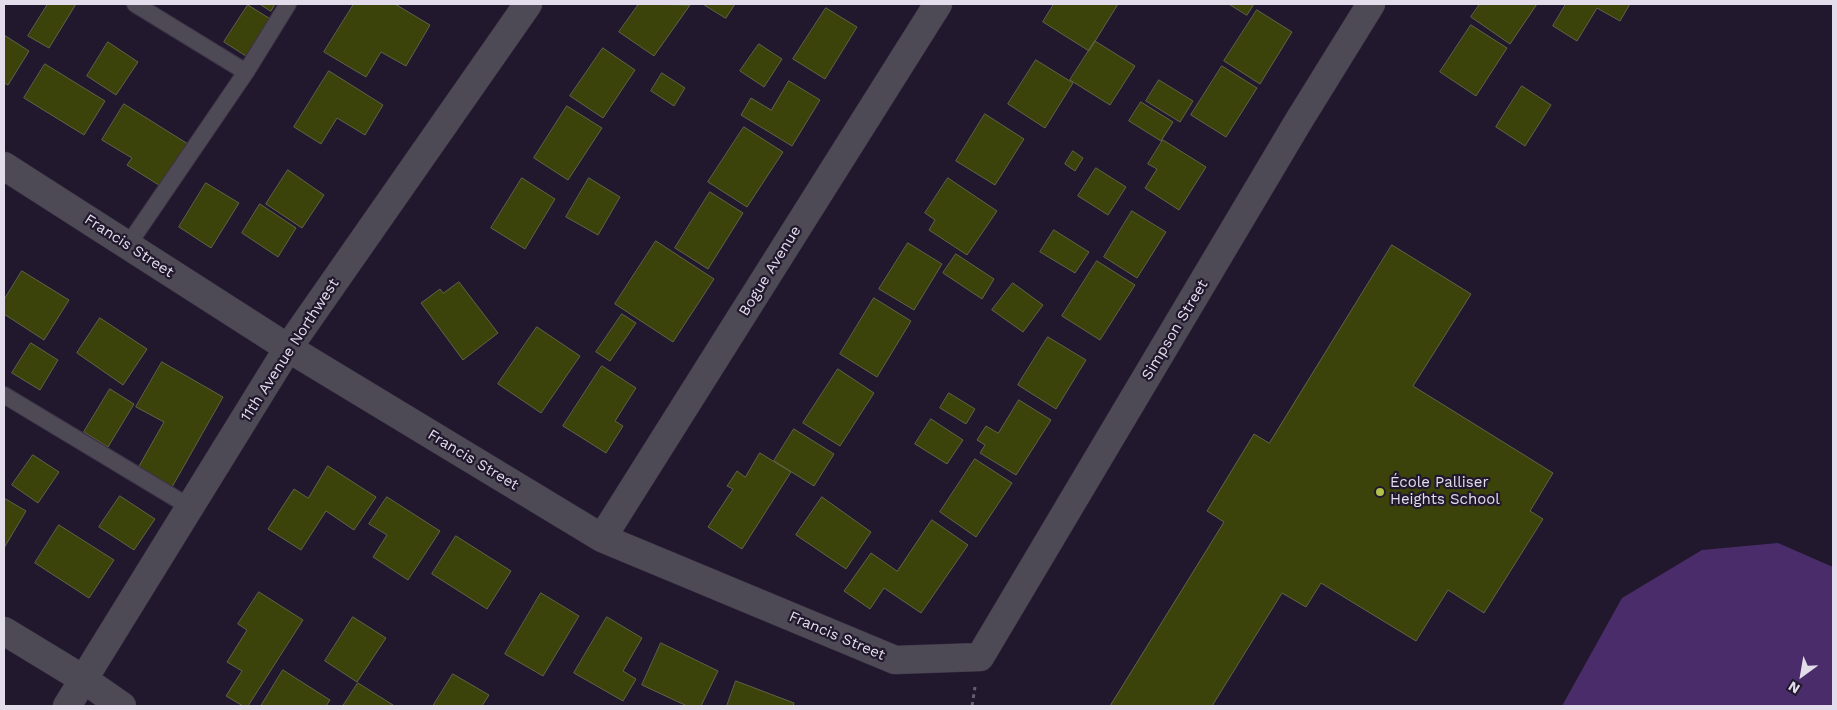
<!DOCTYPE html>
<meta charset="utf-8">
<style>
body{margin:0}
#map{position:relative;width:1837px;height:710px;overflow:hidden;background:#21182d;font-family:"Work Sans",sans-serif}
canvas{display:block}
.frame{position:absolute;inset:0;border:5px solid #e2dceb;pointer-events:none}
.north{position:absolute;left:1777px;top:650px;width:50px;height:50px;-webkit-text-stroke:4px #21182d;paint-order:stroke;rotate:212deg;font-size:14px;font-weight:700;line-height:20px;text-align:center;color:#e2dceb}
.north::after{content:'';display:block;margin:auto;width:18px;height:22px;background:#e2dceb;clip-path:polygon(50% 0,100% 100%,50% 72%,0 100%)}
</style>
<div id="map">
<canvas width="1837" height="710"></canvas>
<div class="frame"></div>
<div class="north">N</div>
</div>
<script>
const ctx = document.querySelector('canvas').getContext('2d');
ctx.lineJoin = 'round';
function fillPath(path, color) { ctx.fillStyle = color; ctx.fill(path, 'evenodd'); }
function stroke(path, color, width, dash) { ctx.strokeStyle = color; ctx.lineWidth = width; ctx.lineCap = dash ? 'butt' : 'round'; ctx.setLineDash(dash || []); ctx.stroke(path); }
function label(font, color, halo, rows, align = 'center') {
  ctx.font = font + ' "Work Sans",sans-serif'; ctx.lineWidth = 4.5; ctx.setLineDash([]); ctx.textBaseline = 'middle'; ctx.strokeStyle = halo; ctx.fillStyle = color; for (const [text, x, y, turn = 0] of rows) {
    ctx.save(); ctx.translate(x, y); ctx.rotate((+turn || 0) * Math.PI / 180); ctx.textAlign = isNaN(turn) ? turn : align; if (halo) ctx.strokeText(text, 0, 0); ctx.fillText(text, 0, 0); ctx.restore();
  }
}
const green = new Path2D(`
 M1778,543L1833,567V706H1562L1622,598L1702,550Z`);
const building = new Path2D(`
 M48,4H76L49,48L28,36Z
 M260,4H275L271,11Z
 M354,4H395L430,25L406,66L381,52L366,77L324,52Z
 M639,4L690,5L654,56L619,32Z
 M703,4H735L726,18Z
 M1054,4H1118L1089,51L1043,22Z
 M1229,4H1254L1247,15Z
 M1480,4H1537L1510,44L1471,17Z
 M1566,4H1630L1620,21L1597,8L1577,41L1553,26Z
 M248,5L272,20L249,58L224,42Z
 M826,8L857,27L825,79L793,59Z
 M1257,10L1292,32L1260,84L1224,61Z
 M1471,25L1507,48L1476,96L1440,72Z
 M4,35L29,51L8,85L4,83Z
 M1095,41L1135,66L1110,105L1070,80Z
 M108,42L138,62L116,95L87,76Z
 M759,44L782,59L764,87L740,71Z
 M603,48L635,70L603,118L570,96Z
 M1036,60L1073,83L1045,128L1008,104Z
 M45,64L105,101L84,135L24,98Z
 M1222,66L1257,88L1226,137L1191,115Z
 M329,71L383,105L365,135L337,118L321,144L294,127Z
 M662,73L685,88L674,106L651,91Z
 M1159,80L1193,101L1180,122L1146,101Z
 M789,81L820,100L792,146L741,115L751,98L771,110Z
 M1522,86L1551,105L1525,146L1496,127Z
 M1141,102L1173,122L1161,141L1129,121Z
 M124,104L188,144L162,187L127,165L132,158L102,140Z
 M567,106L602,128L568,180L534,158Z
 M985,114L1024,139L995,185L956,161Z
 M744,127L783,152L747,207L708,182Z
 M1163,140L1206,167L1179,210L1145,188L1157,169L1148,164Z
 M1073,151L1083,158L1075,171L1065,164Z
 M1096,168L1126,187L1108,215L1078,196Z
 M288,170L324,195L302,228L266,204Z
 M522,178L555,199L525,249L491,228Z
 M589,178L620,197L598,235L566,217Z
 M948,178L997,211L967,255L929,230L935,220L925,213Z
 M206,183L239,203L211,248L179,227Z
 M710,192L743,213L708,269L675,248Z
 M260,204L296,228L278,257L242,233Z
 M1132,211L1166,232L1137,278L1104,257Z
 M1054,230L1089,252L1075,273L1040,252Z
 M656,241L714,279L673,342L615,304Z
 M908,243L942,264L914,310L879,289Z
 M1392,245L1471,294L1413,386L1553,473L1530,511L1543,519L1484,613L1448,590L1416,641L1321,583L1306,607L1282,593L1212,706H1110L1224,522L1207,511L1254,434L1269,443Z
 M956,254L994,279L982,299L943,273Z
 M1097,261L1135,285L1100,340L1062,316Z
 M22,271L69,300L44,340L4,314V300Z
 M459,282L498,333L463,360L421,303L440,289L443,293Z
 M1013,283L1043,305L1023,332L992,310Z
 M874,298L911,321L877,377L840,354Z
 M622,314L636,323L610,361L596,352Z
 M100,318L147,349L123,385L77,353Z
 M537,327L580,356L541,413L498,384Z
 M1048,337L1086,360L1056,409L1018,385Z
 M31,343L58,360L40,390L12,373Z
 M162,362L223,397L172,487L138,468L164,422L136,407Z
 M602,366L636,388L615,421L623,426L606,453L563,426Z
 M838,369L874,393L840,446L803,423Z
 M110,389L134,404L108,447L84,432Z
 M949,393L975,409L966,424L940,408Z
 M1019,400L1051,420L1016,475L980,453L985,445L977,440L986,426L998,433Z
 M931,419L963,440L947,464L915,444Z
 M794,429L834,454L814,486L774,461Z
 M760,453L791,472L742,549L708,527L733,489L727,486L737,471L745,477Z
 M33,455L59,472L38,503L12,485Z
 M975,459L1012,483L976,537L940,512Z
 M328,466L376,497L354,530L326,511L301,550L268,529L294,489L308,498Z
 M120,496L155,519L134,550L99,527Z
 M387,497L440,531L408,580L373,557L387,535L369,524Z
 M822,497L871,532L846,569L796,535Z
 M4,498L26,511L4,548Z
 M932,520L968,545L921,613L884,588L870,609L844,591L871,553L897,571Z
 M59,525L114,560L89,598L35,563Z
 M456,536L511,571L487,609L432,574Z
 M259,592L303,620L248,706H243L226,696L242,671L227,662L247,630L238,624Z
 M541,593L579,616L543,676L505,654Z
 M353,617L386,638L357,682L325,661Z
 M607,617L642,638L623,671L636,679L623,701L574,673Z
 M661,643L718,671L701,706H687L642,685Z
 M283,670L330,700L326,706H261Z
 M453,674L489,695L482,706H433Z
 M736,681L794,703L793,706H727Z
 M358,683L393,705L392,706H343Z`);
const path = new Path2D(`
 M972,706L975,687`);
const service = new Path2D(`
 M135,4L246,72
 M128,245L246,72L288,4
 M4,395L190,507`);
const minor = new Path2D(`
 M4,166L288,348L602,538L895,660L980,657L1298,122L1371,4
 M602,538L938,4
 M67,706L288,348L528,4`);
const tertiary = new Path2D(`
 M4,631L83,679L122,706`);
const markers = [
 [1380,492,5,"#b3c24b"]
];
const streetNames = [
 ["Francis Street",129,246,33],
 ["Bogue Avenue",770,271,-58],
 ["Simpson Street",1175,330,-59],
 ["11th Avenue Northwest",290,350,-57],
 ["Francis Street",473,460,31],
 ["Francis Street",837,636,23]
];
const poiNames = [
 ["École Palliser",1390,483],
 ["Heights School",1390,500]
];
fillPath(green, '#4a2c6a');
fillPath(building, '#3c430a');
stroke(building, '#5f6448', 1);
stroke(service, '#3c3348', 18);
stroke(minor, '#3c3348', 29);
stroke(tertiary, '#3c3348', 29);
stroke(path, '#645c6f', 3, [4, 4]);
stroke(service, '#4e4a55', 16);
stroke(minor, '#4e4a55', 28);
stroke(tertiary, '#4e4a55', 28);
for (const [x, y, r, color] of markers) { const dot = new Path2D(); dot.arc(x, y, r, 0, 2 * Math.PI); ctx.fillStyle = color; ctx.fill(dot); stroke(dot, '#21182d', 2); }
label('15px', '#e2dceb', '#21182d', streetNames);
label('15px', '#e2dceb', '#21182d', poiNames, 'left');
</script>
